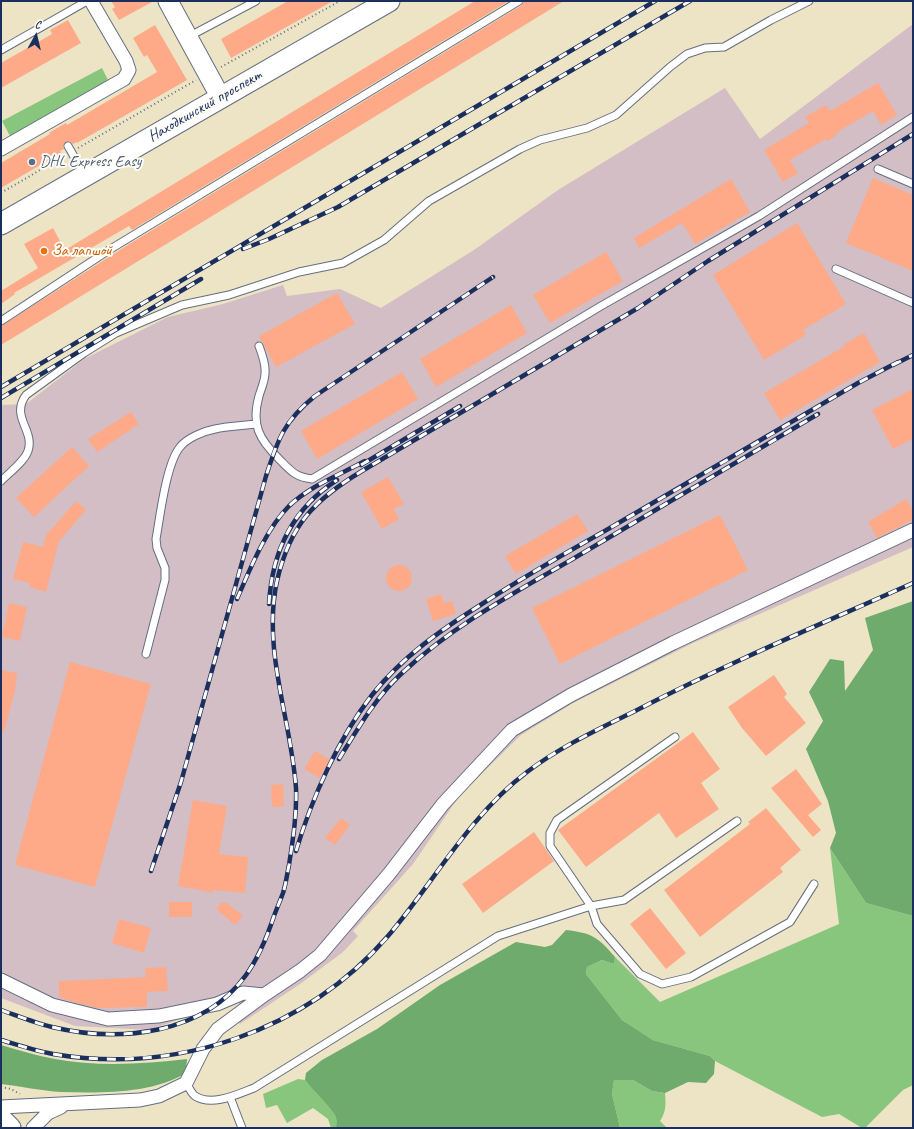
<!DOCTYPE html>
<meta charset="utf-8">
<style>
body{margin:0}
#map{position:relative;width:914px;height:1129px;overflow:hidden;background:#ece4c5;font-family:Caveat,sans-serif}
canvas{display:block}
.frame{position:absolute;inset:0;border:2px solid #1b2f5e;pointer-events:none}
.north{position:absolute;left:16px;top:16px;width:40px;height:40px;-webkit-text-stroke:3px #fdfcf7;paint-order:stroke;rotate:8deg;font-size:11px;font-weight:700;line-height:16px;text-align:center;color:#1b2f5e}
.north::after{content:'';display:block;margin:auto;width:14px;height:18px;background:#1b2f5e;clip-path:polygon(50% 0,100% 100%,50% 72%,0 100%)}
</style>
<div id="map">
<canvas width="914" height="1129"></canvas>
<div class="frame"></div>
<div class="north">С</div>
</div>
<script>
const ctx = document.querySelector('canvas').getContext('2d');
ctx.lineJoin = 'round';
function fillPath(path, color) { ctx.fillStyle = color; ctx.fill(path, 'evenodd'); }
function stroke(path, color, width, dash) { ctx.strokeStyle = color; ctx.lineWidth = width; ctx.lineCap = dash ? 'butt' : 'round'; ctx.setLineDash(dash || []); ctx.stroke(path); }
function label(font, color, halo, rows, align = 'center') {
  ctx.font = font + ' Caveat,sans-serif'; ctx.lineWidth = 4; ctx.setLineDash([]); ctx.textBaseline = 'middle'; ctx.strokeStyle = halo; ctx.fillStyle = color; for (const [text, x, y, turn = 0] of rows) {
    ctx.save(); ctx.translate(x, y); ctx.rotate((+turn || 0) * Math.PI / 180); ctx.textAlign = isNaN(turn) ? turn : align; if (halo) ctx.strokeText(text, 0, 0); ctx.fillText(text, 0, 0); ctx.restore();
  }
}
const industrial = new Path2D(`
 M913,24V547L693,643L573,703L521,735L460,795L413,864L353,931L358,936L343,952L300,984L240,1024L236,1016L244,986L206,1010L149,1030L75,1026L1,998V405L26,404L84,359L168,317L223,304L283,285L287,296L340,289L381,308L474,250L558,190L725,88L760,139Z`);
const green = new Path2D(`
 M102,68L108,80L10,136L2,121Z
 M830,848L866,903L913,916V1085L903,1090L865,1128H862L839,1114L822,1117L715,1061L710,1056L653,1040L622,1020L586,974L587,967L602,960L614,964L615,957L660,1002L839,924Z
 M298,1079L305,1080C311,1089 335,1111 336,1118C337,1121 336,1125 336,1128H331L328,1119L313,1108L287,1123L277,1105L266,1108L263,1094Z
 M614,1080H633L652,1091L665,1093C666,1105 666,1112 660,1121L667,1128H620L612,1094Z`);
const forest = new Path2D(`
 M913,601V916L866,903L830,848L836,833L828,801L806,749L823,721L809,692L830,659L844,661L845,691L873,650L865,618Z
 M566,930C592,933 598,937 615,957L614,964L602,960L587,967L586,974L622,1020L653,1040L710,1056L715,1061L714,1074L706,1083L688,1082L665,1093L652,1091L633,1080H614L612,1094L620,1128H336C336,1125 337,1121 336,1118C335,1111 311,1089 305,1080L306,1073L322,1060L377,1029L440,985L516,942L545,947L552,945Z
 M1,1045C19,1050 37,1056 55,1059C98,1067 144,1064 187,1059L186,1073C151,1094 102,1093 61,1092C41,1091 21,1086 1,1084Z`);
const building = new Path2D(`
 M111,1H154L119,20L112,9L115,7Z
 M288,1H333L231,58L221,39Z
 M475,1H509L132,230L129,226L14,293L15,294L1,304V291L38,268L24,244L53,228L65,250Z
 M524,1H564L1,345V326L126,246L522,5Z
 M68,20L81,43L1,88V63L52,34L50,30Z
 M155,25L187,80L77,143V142L73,144L70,142H66L63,146L64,149L60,151L61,153L1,188V163L50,134L49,133L57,128L66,123L67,125L157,72L147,55L144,57L133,38Z
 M878,83L897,115L881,125L873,111L836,133L837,135L827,141L826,139L790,160L798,173L783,182L764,150L809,123L805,117L826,105L830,111Z
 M873,178L913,195V271L846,243Z
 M731,179L750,212L695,244L682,223L639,248L634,238Z
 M797,223L846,304L803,330L806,335L764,360L713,275Z
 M606,252L623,281L550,323L533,295Z
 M337,293L355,324L276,367L259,336Z
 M511,305L527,333L436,387L420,359Z
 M864,333L880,362L780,420L764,393L845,346L844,344Z
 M402,372L418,399L317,459L301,431Z
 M913,389V439L893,449L872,410Z
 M131,412L139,424L97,452L88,439Z
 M72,447L89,466L34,517L16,498Z
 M388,477L404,504L394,509L399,519L382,529L361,492Z
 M906,499L913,511V520L877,538L868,522Z
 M76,501L86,510L59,541L46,592L29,587L30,583L13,579L23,542L43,547L47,532H49Z
 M577,514L588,531L516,574L505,556Z
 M720,515L748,570L560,664L532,608Z
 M386 578a13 13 0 1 1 26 0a13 13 0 1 1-26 0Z
 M441,594L444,603L452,601L456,614L433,621L426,599Z
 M9,603L27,607L20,641L2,637Z
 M70,662L151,684L95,887L15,865Z
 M1,670L17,673L15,690L4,732H1Z
 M774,675L787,694L784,697L806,723L766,756L742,728L728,707Z
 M693,732L720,769L701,783L719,809L676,838L659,813L586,867L558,830Z
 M315,751L330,760L319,778L304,769Z
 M796,769L822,804L808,815L821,830L813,837L771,788Z
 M283,784L284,806L272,807L271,785Z
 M193,800L227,806L219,854L248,857L245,893L212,890L215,893L178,886Z
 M766,808L801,850L780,868L783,872L700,937L664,890L750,824L748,822Z
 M341,818L350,825L335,845L325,838Z
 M534,832L554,861L483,913L462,884Z
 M169,902H192V917H169Z
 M221,903H227L243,916L235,925L216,909Z
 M650,908L686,953L666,969L630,924Z
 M119,919L151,928L144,953L112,943Z
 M166,967L168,991L147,992V1007L97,1008L70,1001L59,997V981L146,977L145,968Z`);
const path = new Path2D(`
 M221,67L340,1
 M78,148L196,80
 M1,193L64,156
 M1,1087L11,1089L20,1094`);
const lane = new Path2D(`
 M188,37L256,1
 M1,50L87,1
 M68,146L84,174
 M878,169L913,184
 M836,269L913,303
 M1,321L109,250L519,1
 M259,346C262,354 266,364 265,373C265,381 261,389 259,396C251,425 259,439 279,459C291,471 295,477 312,479L601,306L759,216L913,117
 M1,481C9,473 24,462 28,451C35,430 10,417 26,395L84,353L116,333L182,305L229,295L299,272L343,263L384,240L429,201L520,149L540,140L587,128L616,115L670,67L687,54L705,48L724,47L771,20L809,1
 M146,654L165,580V568L157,548L156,539C160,517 166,464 180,447C187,438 204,431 215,429C228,426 242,426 255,424
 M675,737L557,820L550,833V846L591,906L597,924L640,974L662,984L691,977L790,922L814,884
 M186,1083C189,1087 191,1093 195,1096C212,1107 238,1094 254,1088L498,936L591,906L624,900L737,821
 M230,1097L242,1128`);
const street = new Path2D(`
 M1,149L124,79L129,70L126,61L91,1
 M1,980L52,1005L108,1019L159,1016L217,1004L243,993L264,995
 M1,1107L140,1100L159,1096L186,1083L203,1049L218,1029L264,995L300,971L320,955L389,874L443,804L512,730L571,695L673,643L913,530
 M33,1128L48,1113L61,1107`);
const secondary = new Path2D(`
 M168,1L221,98`);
const primary = new Path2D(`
 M1,224L389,1
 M1,1119L10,1128`);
const rail = new Path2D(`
 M243,249L269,239L338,207L690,1
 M893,365L913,355
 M1,387L655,1
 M1,398L201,279
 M361,465L460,406
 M237,599C250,569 266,529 289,506C310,486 341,474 365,461
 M269,604C272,551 292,509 337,480
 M339,759C357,730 375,698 401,674C451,627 512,594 571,560C653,511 736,463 818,414
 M296,851C312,798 338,739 372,695C403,656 441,630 482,604C522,578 562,555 603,532C688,483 773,433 858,383L898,362
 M151,871L181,782L266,476C278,439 284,421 315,396L493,277
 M1,1010C18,1016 35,1023 52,1027C119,1043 203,1035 246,975C259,957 267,937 274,916C277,908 280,901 283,893C286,884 287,874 289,865C293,839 297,814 296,788C291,719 262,650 277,581C290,525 314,500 362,471L638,308L708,261L913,134
 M1,1040C18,1045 36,1051 53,1054C176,1075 306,1031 388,936C434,882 469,816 527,772C561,746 601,728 639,709C728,663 821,624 913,583`);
const markers = [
 [32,162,4,"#5c6f8a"],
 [44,251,4,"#e8710a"]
];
const streetNames = [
 ["Находкинский проспект",205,106,-30]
];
const serviceNames = [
 ["DHL Express Easy",40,162]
];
const foodNames = [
 ["За лапшой",52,251]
];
fillPath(industrial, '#d2bec4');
fillPath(green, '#89c67d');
fillPath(forest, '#6eab6c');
fillPath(building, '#feaa89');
stroke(lane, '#646e82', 9);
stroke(street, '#646e82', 15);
stroke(secondary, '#646e82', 21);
stroke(primary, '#646e82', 23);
stroke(path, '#646e82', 2, [1, 3]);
stroke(lane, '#fff', 7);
stroke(street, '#fff', 13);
stroke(secondary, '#fff', 19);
stroke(primary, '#fff', 21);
stroke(rail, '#1b2f5e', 4.5);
stroke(rail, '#fdfcf7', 3, [9]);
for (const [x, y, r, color] of markers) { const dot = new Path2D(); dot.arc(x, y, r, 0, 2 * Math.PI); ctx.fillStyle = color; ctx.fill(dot); stroke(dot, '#fdfcf7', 1.5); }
label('16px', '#1b2f5e', '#fdfcf7', streetNames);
label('16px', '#4e5e75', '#fdfcf7', serviceNames, 'left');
label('16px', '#c56008', '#fdfcf7', foodNames, 'left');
</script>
